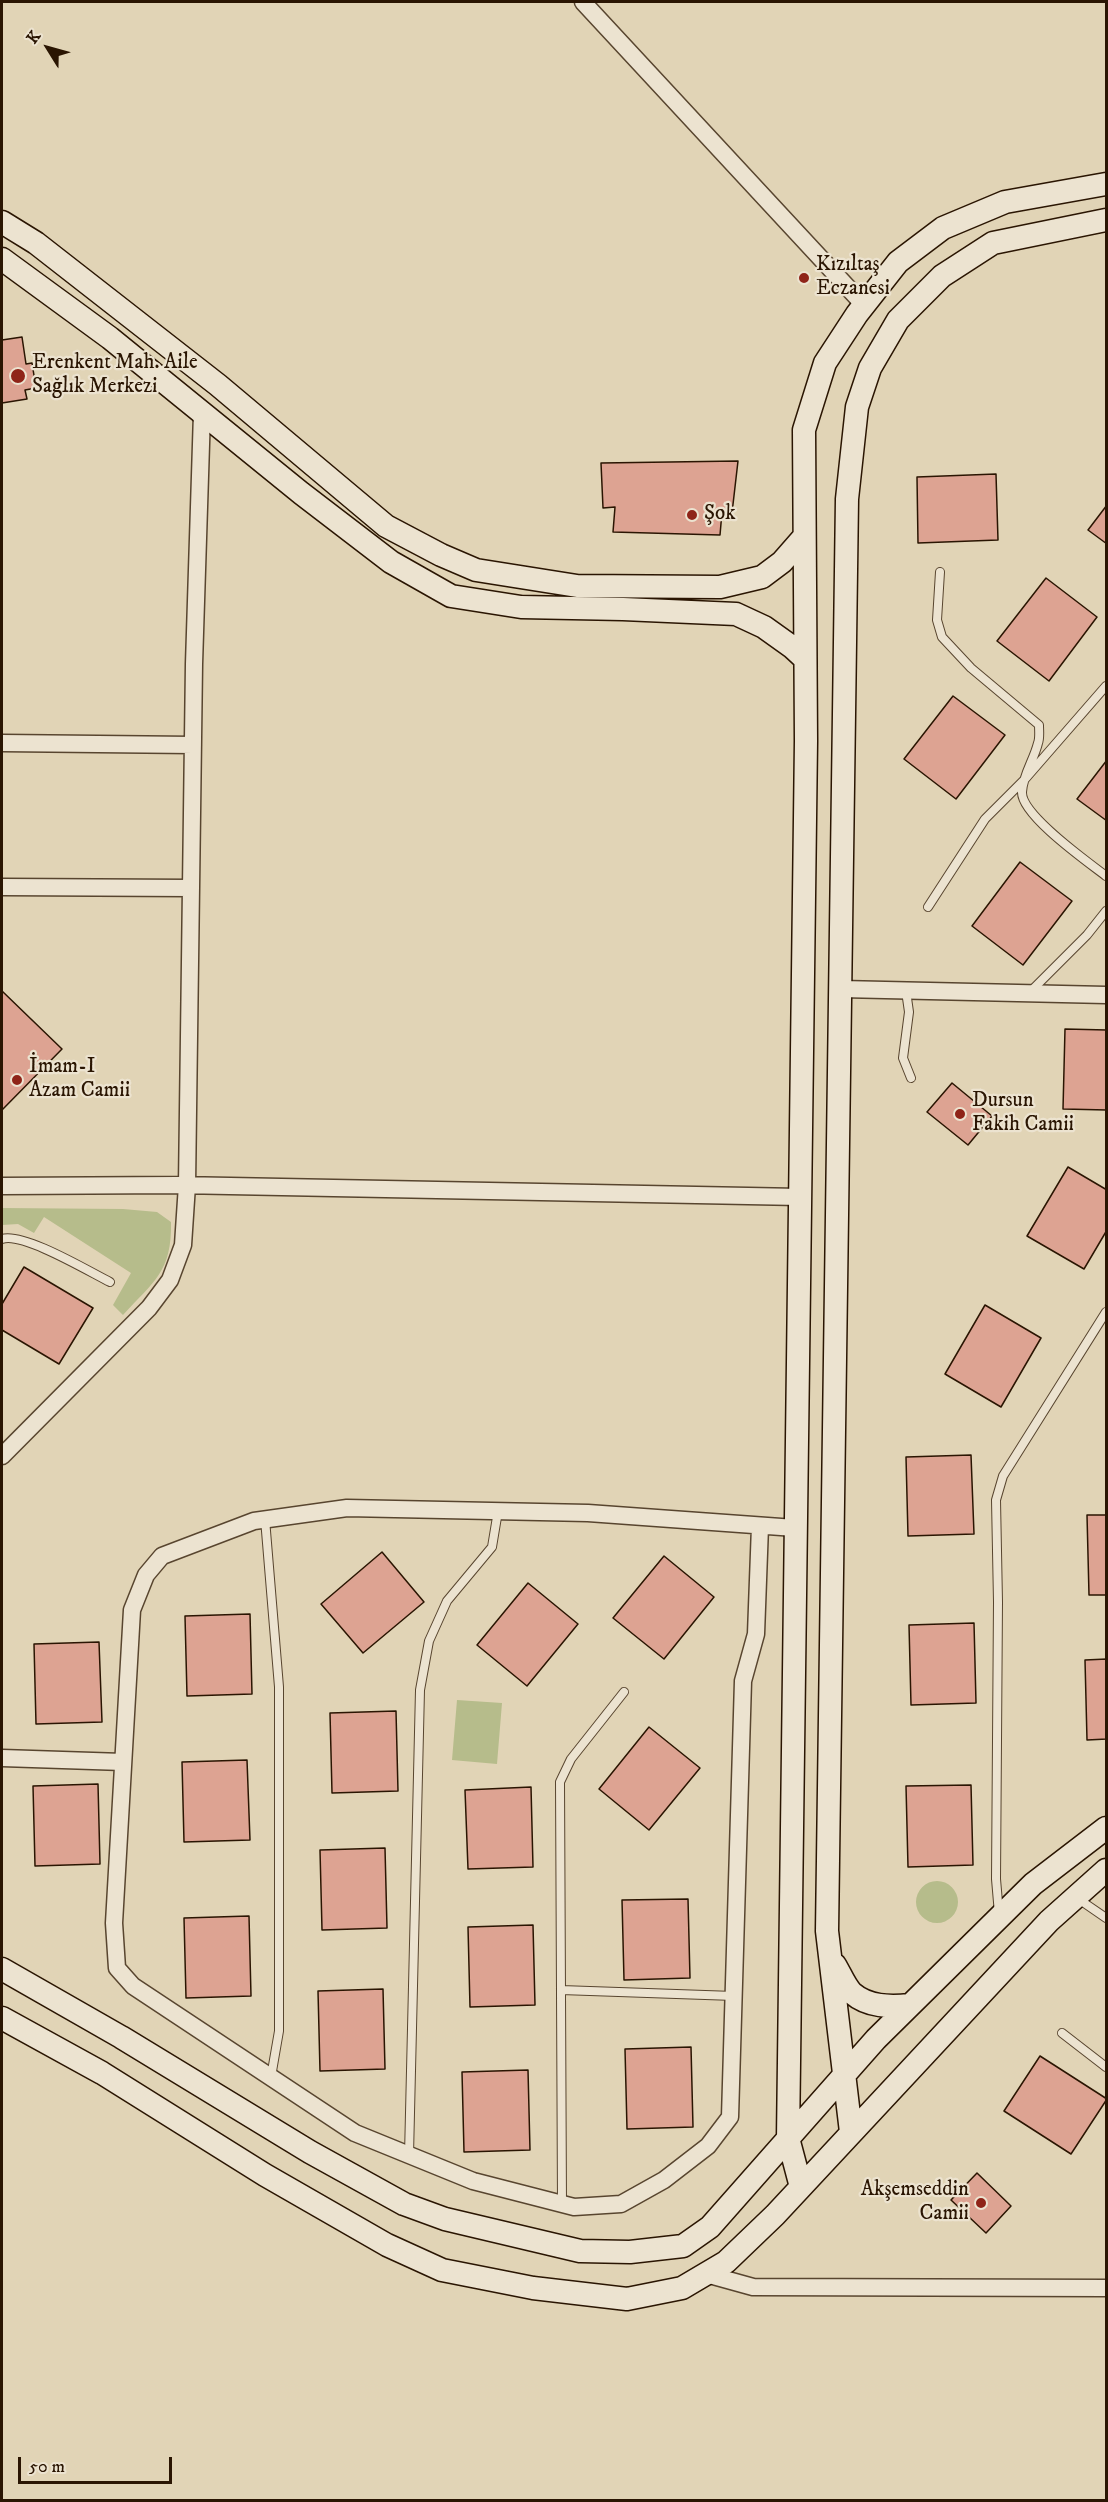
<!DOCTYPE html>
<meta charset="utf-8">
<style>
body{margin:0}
#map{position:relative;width:1108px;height:2502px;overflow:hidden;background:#e1d4b6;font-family:"IM FELL DW Pica",serif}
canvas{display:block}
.frame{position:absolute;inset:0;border:3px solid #2a1502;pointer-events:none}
.north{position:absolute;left:18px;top:18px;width:60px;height:60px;-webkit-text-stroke:4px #ece3d0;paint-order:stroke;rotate:307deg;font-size:16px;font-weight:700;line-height:24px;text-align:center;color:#2a1502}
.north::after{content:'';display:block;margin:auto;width:21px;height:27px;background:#2a1502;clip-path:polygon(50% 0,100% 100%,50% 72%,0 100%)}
.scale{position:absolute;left:18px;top:2457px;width:154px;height:27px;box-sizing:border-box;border:3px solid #2a1502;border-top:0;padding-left:8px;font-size:18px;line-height:21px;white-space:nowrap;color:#2a1502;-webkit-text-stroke:4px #ece3d0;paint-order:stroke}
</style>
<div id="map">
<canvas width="1108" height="2502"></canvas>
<div class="frame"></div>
<div class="north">K</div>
<div class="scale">50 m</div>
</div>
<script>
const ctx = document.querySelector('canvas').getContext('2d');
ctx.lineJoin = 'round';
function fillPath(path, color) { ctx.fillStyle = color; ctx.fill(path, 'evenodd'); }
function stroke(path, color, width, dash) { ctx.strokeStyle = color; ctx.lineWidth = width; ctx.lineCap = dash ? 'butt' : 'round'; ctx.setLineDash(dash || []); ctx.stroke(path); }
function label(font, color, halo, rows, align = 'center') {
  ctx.font = font + ' "IM FELL DW Pica",serif'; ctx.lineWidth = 4.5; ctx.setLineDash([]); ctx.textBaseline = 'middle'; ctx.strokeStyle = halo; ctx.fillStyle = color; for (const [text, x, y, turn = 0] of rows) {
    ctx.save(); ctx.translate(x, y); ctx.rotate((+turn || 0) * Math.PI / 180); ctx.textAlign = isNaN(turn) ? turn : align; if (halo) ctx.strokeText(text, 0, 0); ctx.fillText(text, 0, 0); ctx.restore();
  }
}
const green = new Path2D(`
 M2,1208L123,1209L157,1212L171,1222C172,1272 154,1281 123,1315L113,1305L131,1273L44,1217L34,1233L18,1224L2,1225Z
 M457,1700L502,1703L497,1764L452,1760Z
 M916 1902a21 21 0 1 1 42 0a21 21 0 1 1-42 0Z`);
const building = new Path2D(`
 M22,337L26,364L32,363L36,388L25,390L27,399L2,403V340Z
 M738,461L732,513L722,512L720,535L613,532L615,507L603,508L601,463Z
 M996,474L998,540L918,543L917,477Z
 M1107,505V544L1088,530Z
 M1046,578L1097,617L1049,681L997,641Z
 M953,696L1005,735L956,799L904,759Z
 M1107,760V821L1077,799Z
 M1020,862L1072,901L1023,965L972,926Z
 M2,991L62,1049L2,1110Z
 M1065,1029L1107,1030V1110L1063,1109Z
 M952,1083L992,1116L968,1145L927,1112Z
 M1068,1167L1107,1190V1230L1084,1269L1027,1236Z
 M24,1267L93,1308L59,1364L2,1330V1304Z
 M985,1305L1041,1338L1001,1407L945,1374Z
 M971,1455L974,1534L908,1536L906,1457Z
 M1087,1515H1107V1595H1089Z
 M382,1552L424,1602L363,1653L321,1604Z
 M664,1556L714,1597L664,1659L613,1618Z
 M528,1583L578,1624L527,1686L477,1645Z
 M250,1614L252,1694L187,1696L185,1616Z
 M974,1623L976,1703L911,1705L909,1625Z
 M99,1642L102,1722L36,1724L34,1644Z
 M1107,1659V1739L1087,1740L1085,1660Z
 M396,1711L398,1791L332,1793L330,1713Z
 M649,1727L700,1768L649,1830L599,1789Z
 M247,1760L250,1840L184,1842L182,1762Z
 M98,1784L100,1864L35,1866L33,1786Z
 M971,1785L973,1865L908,1867L906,1786Z
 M531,1787L533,1867L468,1869L465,1790Z
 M385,1848L387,1928L322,1930L320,1850Z
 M688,1899L690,1978L624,1980L622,1900Z
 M249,1916L251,1996L186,1998L184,1918Z
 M533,1925L535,2005L470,2007L468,1927Z
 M383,1989L385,2069L320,2071L318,1991Z
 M691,2047L693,2127L627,2129L625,2049Z
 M1040,2056L1107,2099L1071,2154L1004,2111Z
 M528,2070L530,2150L464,2152L462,2072Z
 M977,2173L1011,2206L986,2233L951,2200Z`);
const lane = new Path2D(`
 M940,572L937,620L942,637L971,668L1039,725C1039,731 1040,738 1038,743C1034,760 1023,774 1022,792C1021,815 1088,862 1106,876
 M928,907L985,819L1025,779L1106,686
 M906,991L909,1012L903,1058L911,1078
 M1031,991L1087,935L1106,911
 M2,1239C23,1232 88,1271 110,1282
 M265,1519L279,1687V2031L271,2077
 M1077,1898L1106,1918
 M999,1914L996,1879L998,1602L996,1500L1003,1476L1106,1312
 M561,1990L734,1996
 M1062,2033L1106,2067
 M409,2155L420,1690L429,1641L447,1601L492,1547L498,1511
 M562,2204L560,1782L571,1759L624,1692`);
const street = new Path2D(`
 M583,2L864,305
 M2,743L193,745
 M2,887L191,888
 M841,989L1106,995
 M2,1186L178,1185L800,1197
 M2,1456L149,1308L170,1280L183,1245L187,1185L194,664L202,413
 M760,1526L756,1634L743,1681L730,2117L708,2146L664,2180L621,2204L574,2207L473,2181L355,2133L133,1986L117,1968L114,1923L132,1610L146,1575L162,1556L254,1521L347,1508L588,1513L795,1528
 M2,1758L123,1762
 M706,2274L753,2287L1106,2288`);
const secondary = new Path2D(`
 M2,222L36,243L218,385L386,526L441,555L476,570L577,586L720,587L762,577L782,562L803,538
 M2,259L110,338L301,493L391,562L451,596L521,607L623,609L736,614L764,627L792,647L805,659
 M835,1965C840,1973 845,1986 852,1993C868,2007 890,2007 910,2005
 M2,1969L121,2037L310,2152L404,2204L445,2219L580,2251L630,2252L683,2246L710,2227L876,2039L1033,1884L1106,1828
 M2,2018L102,2073L265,2175L387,2245L442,2270L533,2288L627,2299L682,2288L726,2262L775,2215L1049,1921L1106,1870
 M851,2132L827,1931L847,499L857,407L870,368L898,320L942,276L993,243L1106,220
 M801,2187L788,2138L806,741L804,430L825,363L857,314L898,262L943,228L1005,202L1106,184`);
const markers = [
 [804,278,6,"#8f2418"],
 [18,376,8,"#8f2418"],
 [692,515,6,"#8f2418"],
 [17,1080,6,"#8f2418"],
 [960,1114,6,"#8f2418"],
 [981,2203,6,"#8f2418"]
];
const poiNames = [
 ["Kızıltaş",816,266],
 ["Eczanesi",816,290],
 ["Erenkent Mah. Aile",32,364],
 ["Sağlık Merkezi",32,388],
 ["Şok",704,515],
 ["İmam-I",29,1068],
 ["Azam Camii",29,1092],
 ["Dursun",972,1102],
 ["Fakih Camii",972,1126],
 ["Akşemseddin",969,2191,"right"],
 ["Camii",969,2215,"right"]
];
fillPath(green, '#b6bc8b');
fillPath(building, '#dda392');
stroke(building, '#2a1502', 1.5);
stroke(lane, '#58452f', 10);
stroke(street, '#58452f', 19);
stroke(secondary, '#2a1502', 25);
stroke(lane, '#ece3d0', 8);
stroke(street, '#ece3d0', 16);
stroke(secondary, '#ece3d0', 22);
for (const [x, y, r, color] of markers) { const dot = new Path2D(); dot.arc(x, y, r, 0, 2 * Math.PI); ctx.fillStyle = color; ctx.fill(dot); stroke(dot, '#ece3d0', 2); }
label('21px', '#2a1502', '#ece3d0', poiNames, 'left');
</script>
